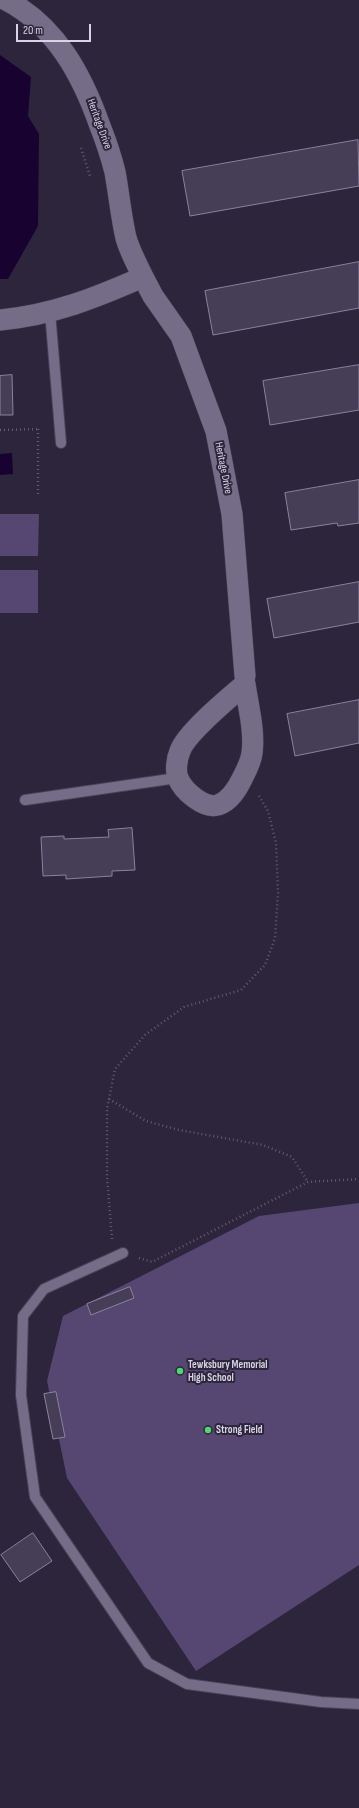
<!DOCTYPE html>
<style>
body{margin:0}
#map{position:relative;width:359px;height:1808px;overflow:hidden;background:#2d253c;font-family:"Sofia Sans Condensed",sans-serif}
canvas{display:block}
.scale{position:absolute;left:16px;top:24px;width:75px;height:18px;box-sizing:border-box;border:2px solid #d8d4e3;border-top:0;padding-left:5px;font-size:12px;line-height:14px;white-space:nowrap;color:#d8d4e3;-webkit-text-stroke:3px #2d253c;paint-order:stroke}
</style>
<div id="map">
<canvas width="359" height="1808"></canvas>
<div class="scale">20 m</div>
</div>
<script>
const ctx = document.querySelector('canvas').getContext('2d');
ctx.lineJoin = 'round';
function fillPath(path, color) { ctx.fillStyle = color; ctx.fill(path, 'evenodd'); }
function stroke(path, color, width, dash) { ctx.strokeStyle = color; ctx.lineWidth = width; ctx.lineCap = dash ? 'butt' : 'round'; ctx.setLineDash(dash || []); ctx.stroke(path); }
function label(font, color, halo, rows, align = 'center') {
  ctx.font = font + ' "Sofia Sans Condensed",sans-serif'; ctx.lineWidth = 4; ctx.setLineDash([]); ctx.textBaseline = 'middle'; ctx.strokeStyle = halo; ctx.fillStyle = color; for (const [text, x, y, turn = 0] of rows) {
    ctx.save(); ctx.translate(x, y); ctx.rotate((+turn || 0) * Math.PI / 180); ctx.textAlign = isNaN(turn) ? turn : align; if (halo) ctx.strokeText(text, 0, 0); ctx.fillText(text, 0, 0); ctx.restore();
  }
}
const green = new Path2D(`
 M0,514H39L38,556H0Z
 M0,570H38V613H0Z
 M359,1203V1565L196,1671L67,1478L47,1381L63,1316L259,1216Z`);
const water = new Path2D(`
 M0,55L31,77L28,116L39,134L38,226L8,279H0Z
 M12,453L13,474L0,475V454Z`);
const building = new Path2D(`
 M358,140L359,186L190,216L182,171Z
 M359,262V308L213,335L205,291Z
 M359,365V410L270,425L263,381Z
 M12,375L13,415H0V376Z
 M359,480V523L338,526L337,523L291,530L285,493Z
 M359,582V622L274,638L267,599Z
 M359,700V743L295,756L287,714Z
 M132,828L135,870L112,871V876L66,879V875L43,876L41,837L64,836V839L109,837L108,830Z
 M130,1287L134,1298L91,1315L87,1304Z
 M56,1392L65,1437L53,1439L44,1394Z
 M33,1533L52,1561L20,1582L1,1555Z`);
const path = new Path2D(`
 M81,148L90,176
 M0,430L39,429
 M38,494V429
 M109,1099L146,1121L179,1130L263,1145L292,1157L308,1182
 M112,1239L107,1177V1109L115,1069L145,1035L184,1007L241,990L265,965L275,938L278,893L276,843L268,811L259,796
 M139,1258L152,1262L308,1182L359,1179`);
const lane = new Path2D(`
 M50,312L61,443
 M25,800L177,778
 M123,1253L44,1289L23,1316L21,1395L35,1497L148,1663L187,1684L321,1702L359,1704`);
const street = new Path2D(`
 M143,277L153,296L181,336L216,431L232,514L245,676
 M0,320C53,315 95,298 143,277C137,264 130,252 126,238C121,216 119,194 115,172C111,156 106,141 100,126C82,75 56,26 6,0
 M245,684C248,706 255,731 252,753C251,762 246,771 242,779C237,789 230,801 218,805C204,809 183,791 178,778C175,771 177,758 180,751C186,733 229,698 245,684Z`);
const markers = [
 [180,1371,4,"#51d674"],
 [208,1430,4,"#51d674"]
];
const streetNames = [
 ["Heritage Drive",99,124,70],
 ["Heritage Drive",223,468,79]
];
const poiNames = [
 ["Tewksbury Memorial",188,1365],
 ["High School",188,1378],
 ["Strong Field",216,1430]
];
fillPath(green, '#554771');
fillPath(water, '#180330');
fillPath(building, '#463e57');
stroke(building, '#8b829e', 1);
stroke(lane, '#484155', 12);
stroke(street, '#484155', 22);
stroke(path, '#625b6f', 2.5, [1, 3]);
stroke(lane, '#756d87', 10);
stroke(street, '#756d87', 21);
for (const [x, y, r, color] of markers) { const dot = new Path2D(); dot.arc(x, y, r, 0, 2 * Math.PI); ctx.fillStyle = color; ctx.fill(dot); stroke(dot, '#2d253c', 1.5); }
label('11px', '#d8d4e3', '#2d253c', streetNames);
label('bold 11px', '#d8d4e3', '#2d253c', poiNames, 'left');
</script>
